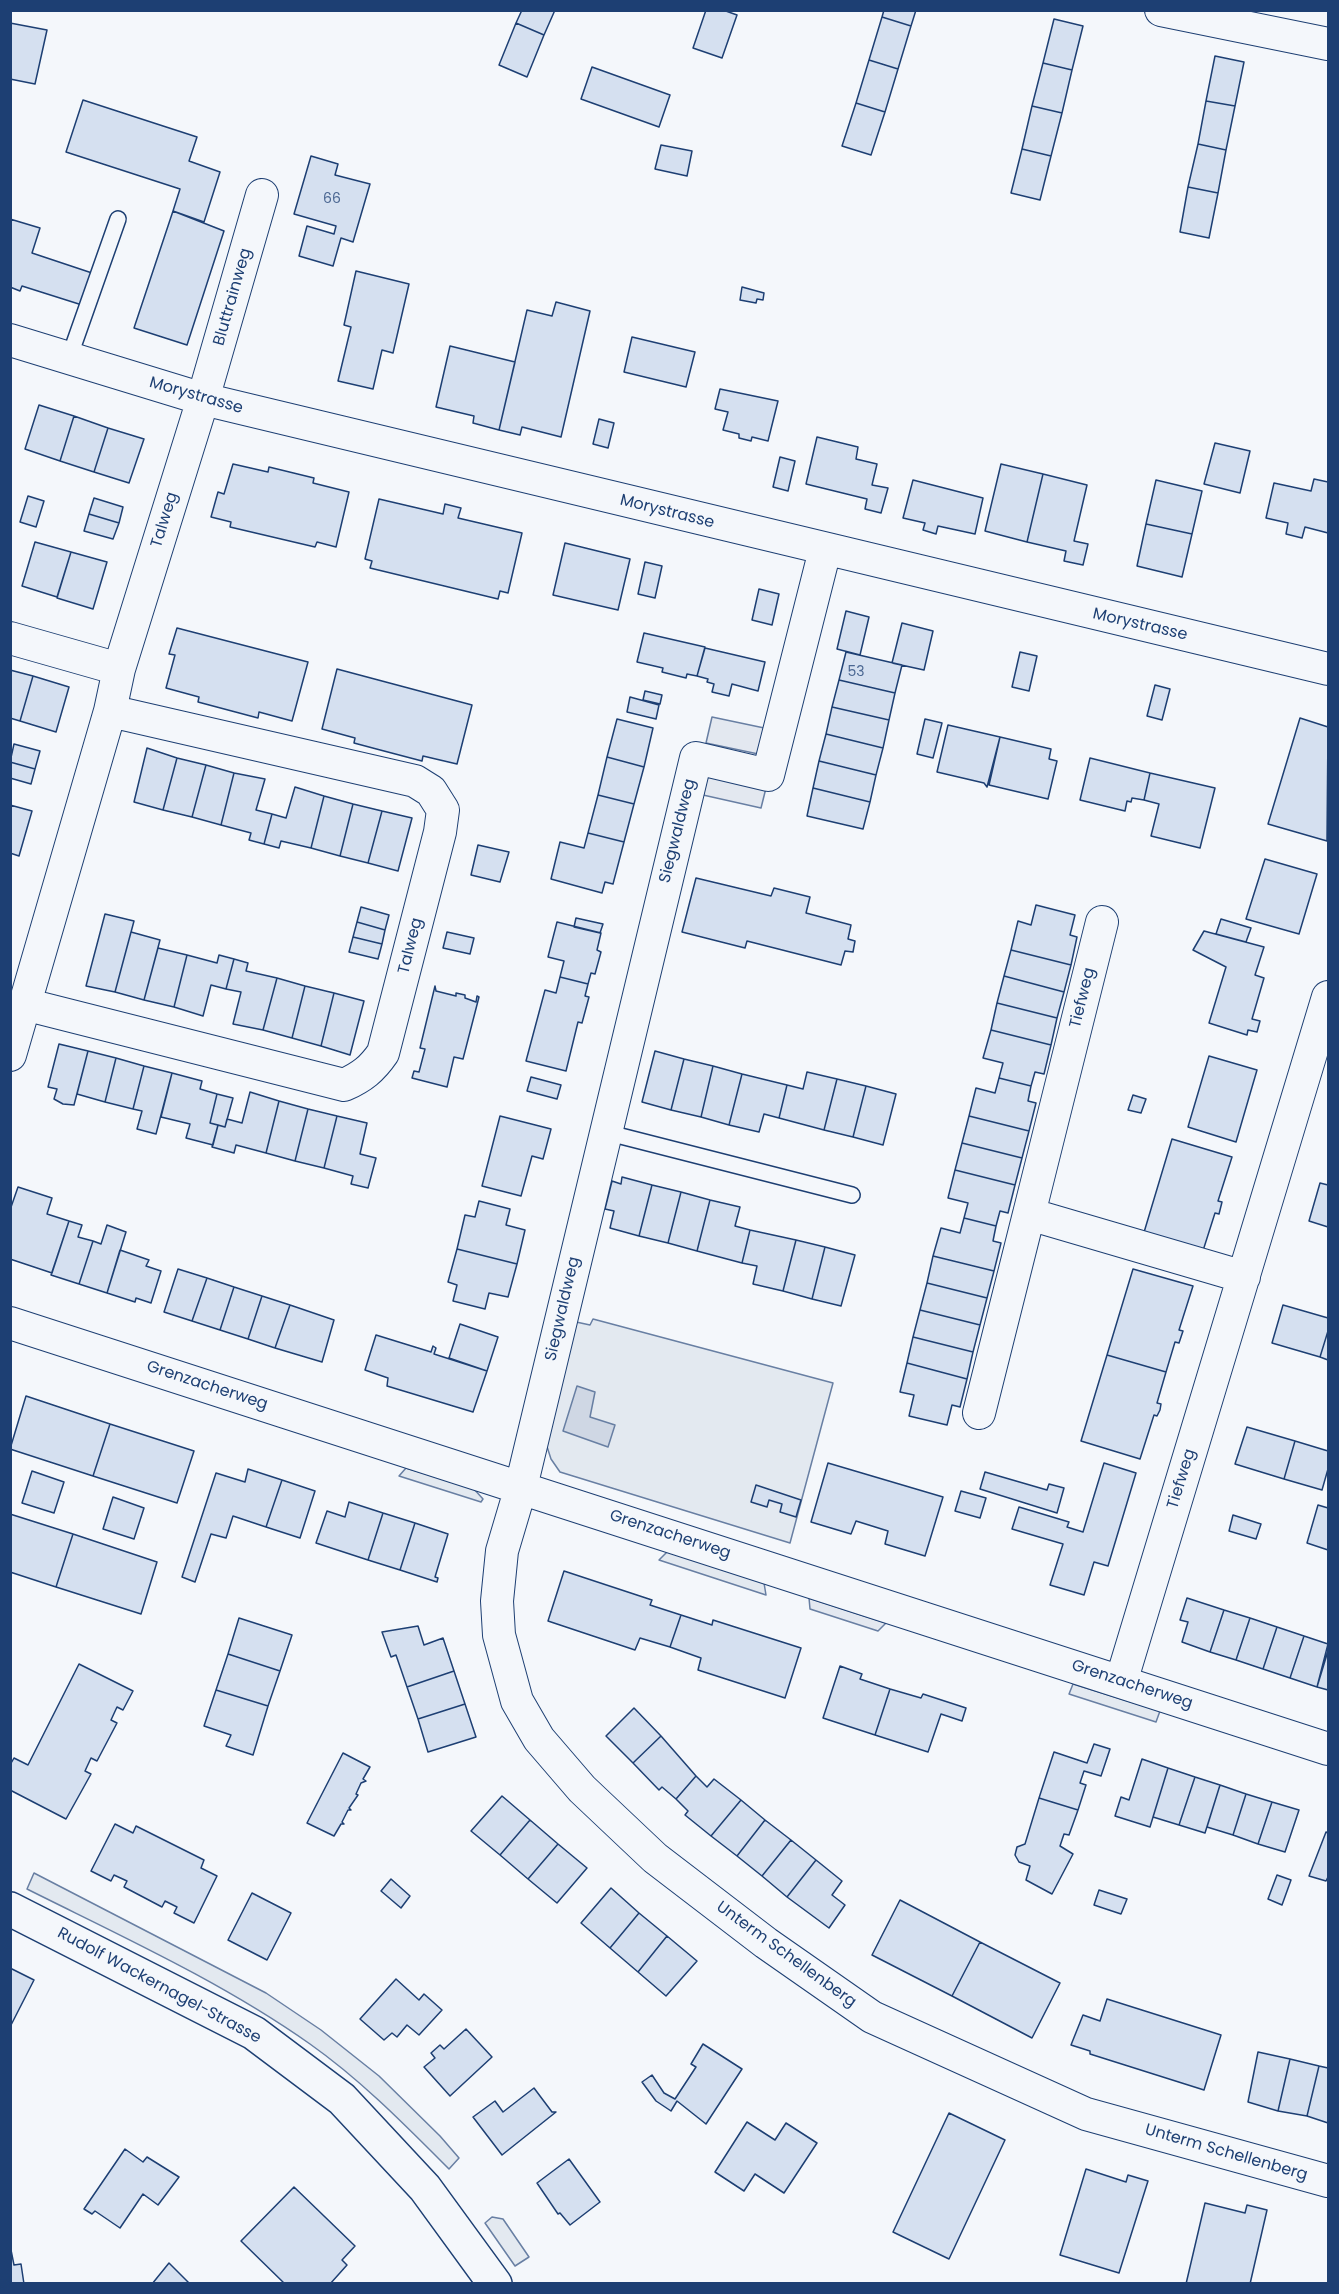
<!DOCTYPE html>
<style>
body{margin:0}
#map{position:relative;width:1339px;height:2294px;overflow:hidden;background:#f4f7fb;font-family:Poppins,sans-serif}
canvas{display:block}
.frame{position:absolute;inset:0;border:12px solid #1d3f73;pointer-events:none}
</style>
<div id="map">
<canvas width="1339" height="2294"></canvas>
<div class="frame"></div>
</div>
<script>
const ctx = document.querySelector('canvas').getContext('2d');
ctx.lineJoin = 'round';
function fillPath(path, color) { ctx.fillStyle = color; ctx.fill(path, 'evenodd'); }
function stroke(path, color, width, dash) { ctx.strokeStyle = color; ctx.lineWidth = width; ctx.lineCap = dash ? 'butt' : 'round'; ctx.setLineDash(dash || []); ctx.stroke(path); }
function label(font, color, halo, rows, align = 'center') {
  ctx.font = font + ' Poppins,sans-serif'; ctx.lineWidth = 4.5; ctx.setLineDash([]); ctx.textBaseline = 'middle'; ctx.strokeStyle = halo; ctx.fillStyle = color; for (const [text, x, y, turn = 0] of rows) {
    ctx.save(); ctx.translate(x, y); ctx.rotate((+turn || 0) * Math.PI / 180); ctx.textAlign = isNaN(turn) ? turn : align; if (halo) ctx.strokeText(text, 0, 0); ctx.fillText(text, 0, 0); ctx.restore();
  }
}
const green = new Path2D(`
 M593,1319L833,1383L790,1543L560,1472L551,1459L541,1428L567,1320L590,1325Z
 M406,1468L473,1488L483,1499L481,1502L399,1476Z
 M668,1551L764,1583L766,1595L659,1560Z
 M1073,1684L1160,1711L1156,1722L1069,1694Z
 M34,1873L266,1993L321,2030L379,2076L440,2136L459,2158L449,2169C405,2125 361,2080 310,2044C222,1982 123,1937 27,1889Z
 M492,2217L503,2219L529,2257L515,2266L485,2223Z`);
const parking = new Path2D(`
 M712,717L769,729L763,755L706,743Z
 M710,766L768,780L761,808L703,795Z
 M809,1598L886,1623L878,1631L810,1609Z`);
const water = new Path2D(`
 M577,1386L595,1392L590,1417L615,1425L608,1447L563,1431Z`);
const building = new Path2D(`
 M522,10H555L544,35L516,23Z
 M706,10H723L737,15L722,58L693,48Z
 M884,10H916L911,26L882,17Z
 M882,17L911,26L898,69L869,60Z
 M1054,19L1083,26L1072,70L1043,63Z
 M10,23L47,30L35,84L10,79Z
 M516,23L544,35L527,77L499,65Z
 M1215,56L1244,62L1235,106L1206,101Z
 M869,60L898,69L885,112L856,103Z
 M1043,63L1072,70L1062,113L1032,106Z
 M592,67L670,95L659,127L581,99Z
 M83,100L197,137L189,161L220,172L204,222L173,211L180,189L66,152Z
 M1206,101L1235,106L1226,150L1198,144Z
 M856,103L885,112L871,155L842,146Z
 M1032,106L1062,113L1051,156L1022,149Z
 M1198,144L1226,150L1218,193L1188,187Z
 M661,145L692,151L687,176L655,169Z
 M1022,149L1051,156L1040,200L1011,193Z
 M311,156L338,164L335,175L370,184L353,242L341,238L333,266L299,256L307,226L334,234L336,226L294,214Z
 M1188,187L1218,193L1209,238L1180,232Z
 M173,211L224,231L187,345L134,328Z
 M10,219L40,228L32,253L92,273L82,305L22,286L20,291L10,287Z
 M356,271L409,284L393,353L382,350L373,389L338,381L351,327L344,325Z
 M742,287L764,293L763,300L757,299L756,303L740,300Z
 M556,302L590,311L561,437L522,427L520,435L499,430L527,310L552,316Z
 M632,337L695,352L686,387L624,372Z
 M450,346L515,362L499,430L473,423L474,416L436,407Z
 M720,389L778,401L768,441L752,437L751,441L739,438V434L723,430L728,412L715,409Z
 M39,405L74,416L60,461L25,449Z
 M74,416L108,428L94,472L60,461Z
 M599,419L614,423L608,448L593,444Z
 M108,428L144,439L129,483L94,472Z
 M817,437L858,447L856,459L877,464L872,485L888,488L881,513L865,509L867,499L806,484Z
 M1215,443L1250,451L1240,493L1204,484Z
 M780,457L795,461L788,491L773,487Z
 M233,464L268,472L269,467L314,478L313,483L349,492L336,547L317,542L315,547L230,527L231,522L211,517L218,492L224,494Z
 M1001,464L1043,474L1027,542L985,531Z
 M1043,474L1087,485L1074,541L1088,544L1083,565L1064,561L1066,551L1027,542Z
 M1314,479L1328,482V533L1305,527L1302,538L1286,534L1288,523L1266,518L1274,483L1311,491Z
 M913,480L983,498L975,534L938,526L936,534L923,530L925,523L903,518Z
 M1156,480L1202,491L1192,534L1146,524Z
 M28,496L44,501L36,527L20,522Z
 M94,498L123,507L119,523L89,514Z
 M379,499L443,514L445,504L461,508L458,518L522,533L508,593L500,591L498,599L370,568L372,561L365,559Z
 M89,514L119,523L113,539L84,531Z
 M1146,524L1192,534L1182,577L1137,566Z
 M35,542L71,552L57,597L22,586Z
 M565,543L630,559L618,610L553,595Z
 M71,552L107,562L93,609L57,598Z
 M645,562L662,566L655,598L638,594Z
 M759,589L779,594L772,625L752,620Z
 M846,611L869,617L860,655L837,649Z
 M902,623L933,631L924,670L892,663Z
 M177,628L308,662L292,721L259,712L258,718L198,702L199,697L166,688L175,655L169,654Z
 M644,633L705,647L697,676L687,674L686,678L662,672L663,668L637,662Z
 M705,648L765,662L758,691L732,684L729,696L712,692L714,684L707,682L708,679L697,676Z
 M846,652L902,665L895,693L839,680Z
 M1020,652L1037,656L1029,691L1012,687Z
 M337,669L472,705L457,764L423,756L422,761L384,751L354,743L355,738L322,729Z
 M10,670L33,676L20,721L10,718Z
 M33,676L69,687L56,732L20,721Z
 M839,680L895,693L889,720L832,707Z
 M1155,685L1170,689L1162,720L1147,716Z
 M645,691L662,695L660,704L643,700Z
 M630,697L659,705L656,719L627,712Z
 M832,707L889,720L883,748L826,734Z
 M1300,718L1328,727L1327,841L1268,824Z
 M617,719L653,728L644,767L607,757Z
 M925,719L942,723L933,758L917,754Z
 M948,725L1000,737L987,787L984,783L937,772Z
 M826,734L883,748L876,775L819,761Z
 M1000,737L1051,749L1049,759L1057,761L1048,799L989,785Z
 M14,744L40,751L35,769L10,762Z
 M147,748L177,758L163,810L134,802Z
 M607,757L644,767L634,804L598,795Z
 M177,758L206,765L192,817L163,810Z
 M1090,758L1150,773L1144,800L1132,798L1131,802L1127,801L1125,811L1080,800Z
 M819,761L876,775L870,802L813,788Z
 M10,762L35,769L31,784L10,778Z
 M206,765L234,773L221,825L192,817Z
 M234,773L265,779L256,810L272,814L264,844L249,840L251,833L221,825Z
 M1150,773L1215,788L1200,848L1151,836L1159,804L1144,800Z
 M295,787L324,796L311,848L281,841L279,848L264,844L272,814L286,818Z
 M813,788L870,802L863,829L807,816Z
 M598,795L634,804L624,842L588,833Z
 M324,796L353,804L340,856L311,848Z
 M353,804L382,811L368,863L340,856Z
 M10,805L32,811L19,856L10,853Z
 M382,811L412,818L398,871L368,863Z
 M588,833L624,842L613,884L605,882L602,893L551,879L560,842L584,848Z
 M478,845L509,852L500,882L471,875Z
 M1265,859L1317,874L1299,934L1246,919Z
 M696,878L771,896L774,888L810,897L806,913L851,925L848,939L855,941L853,952L845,951L841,965L747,941L745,948L682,932Z
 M1036,905L1075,915L1070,935L1077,937L1071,965L1011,950L1018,921L1031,925Z
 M361,907L389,915L385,930L357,922Z
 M105,914L134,921L115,992L86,986Z
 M576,918L603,924L600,933L574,927Z
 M1221,919L1251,928L1246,942L1216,934Z
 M357,922L385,930L382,944L353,937Z
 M557,922L601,933L597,950L601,952L595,974L591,973L588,984L560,977L564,961L548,957Z
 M1204,931L1264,947L1255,975L1264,978L1252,1019L1260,1021L1257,1032L1248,1030L1247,1035L1209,1023L1226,967L1193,950Z
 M131,932L160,940L144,1000L115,992Z
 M447,932L474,938L470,954L443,948Z
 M353,937L382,944L378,959L349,952Z
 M158,948L187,955L174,1007L144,1000Z
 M1011,950L1071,965L1064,992L1004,976Z
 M187,955L217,963L219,955L234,959L226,989L211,985L203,1016L174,1007Z
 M234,959L248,963L246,971L277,978L263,1030L233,1024L241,992L226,989Z
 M1004,976L1064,992L1057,1018L997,1003Z
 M560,977L588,984L585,996L589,997L582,1023L578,1022L566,1071L526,1061L545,990L556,993Z
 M277,978L305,986L292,1038L263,1030Z
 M305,986L334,993L321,1046L292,1038Z
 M435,986L436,991L456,996V993L465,995V998L476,1002L477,996L479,997L463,1059L454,1057L447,1087L412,1078L414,1071L419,1072L425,1049L420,1048Z
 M334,993L364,1001L350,1055L321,1046Z
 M997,1003L1057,1018L1051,1045L991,1030Z
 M991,1030L1051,1045L1044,1074L1035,1072L1031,1086L999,1078L1003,1063L983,1058Z
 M59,1044L88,1051L74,1105L63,1104L54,1099L57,1089L48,1087Z
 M88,1051L116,1058L105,1102L77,1094Z
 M655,1051L684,1059L671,1110L642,1102Z
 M1209,1056L1257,1070L1236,1142L1188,1127Z
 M116,1058L144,1066L133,1109L105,1102Z
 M684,1059L713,1066L701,1117L671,1110Z
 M144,1066L172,1073L156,1134L137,1129L142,1111L133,1109Z
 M713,1066L742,1074L729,1125L701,1117Z
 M807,1072L837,1079L824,1130L779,1118L787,1085L803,1089Z
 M172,1073L202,1081L200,1089L217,1094L210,1123L218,1125L213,1145L186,1138L190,1124L161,1117Z
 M742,1074L787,1085L779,1118L764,1114L759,1132L729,1125Z
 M531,1077L561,1085L557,1099L527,1091Z
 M999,1078L1031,1086L1028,1101L1036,1103L1029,1131L969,1116L976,1088L995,1093Z
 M837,1079L866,1086L853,1137L824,1130Z
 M866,1086L896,1094L883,1145L853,1137Z
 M250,1092L279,1101L266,1153L236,1145L234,1153L212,1147L218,1125L225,1127L227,1119L242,1123Z
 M217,1094L233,1098L225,1127L210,1123Z
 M1133,1095L1146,1099L1141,1113L1128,1110Z
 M279,1101L308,1109L295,1161L266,1153Z
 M308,1109L337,1116L324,1168L295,1161Z
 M337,1116L367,1123L360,1154L376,1158L368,1188L351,1184L353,1176L324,1168Z
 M500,1116L551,1129L543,1159L532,1156L521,1196L482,1186Z
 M969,1116L1029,1131L1022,1158L962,1143Z
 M1172,1139L1232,1157L1218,1201L1222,1202L1219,1214L1215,1213L1201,1257L1142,1239Z
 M962,1143L1022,1158L1015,1185L955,1170Z
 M955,1170L1015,1185L1008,1213L1000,1211L996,1226L964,1218L968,1203L948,1198Z
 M622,1177L652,1185L639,1236L610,1228L614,1211L605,1209L612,1181L621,1184Z
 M1320,1183L1328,1185V1227L1309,1221Z
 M652,1185L681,1192L668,1243L639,1236Z
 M18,1187L52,1198L47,1214L69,1221L52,1273L10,1259V1210Z
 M681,1192L710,1200L697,1251L668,1243Z
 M710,1200L740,1207L735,1226L750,1230L742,1263L697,1251Z
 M479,1201L510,1209L506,1225L525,1230L517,1264L457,1249L465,1215L475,1217Z
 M964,1218L996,1226L993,1241L1001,1243L994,1271L933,1256L941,1228L960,1233Z
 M69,1221L82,1225L78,1237L93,1241L79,1284L51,1275Z
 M107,1225L126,1232L107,1293L79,1284L93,1241L101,1244Z
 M750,1230L796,1240L783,1291L753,1284L757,1266L742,1263Z
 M796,1240L825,1247L812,1299L783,1291Z
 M825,1247L855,1255L841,1306L812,1299Z
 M457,1249L517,1264L508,1297L489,1293L485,1309L453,1301L457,1285L448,1282Z
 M120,1250L149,1260L146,1266L161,1271L151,1303L136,1298L135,1302L107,1293Z
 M933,1256L994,1271L987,1298L927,1283Z
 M178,1269L207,1278L192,1321L164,1312Z
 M1133,1269L1193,1286L1179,1330L1183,1331L1179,1343L1175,1342L1166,1372L1107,1355Z
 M207,1278L234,1287L220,1330L192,1321Z
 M927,1283L987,1298L980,1325L920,1310Z
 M234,1287L262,1296L248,1339L220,1330Z
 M262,1296L290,1305L275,1348L248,1339Z
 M290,1305L334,1320L322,1362L275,1348Z
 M1283,1305L1328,1318V1331L1320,1357L1272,1343Z
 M920,1310L980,1325L973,1352L913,1337Z
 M460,1324L498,1337L487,1371L449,1358Z
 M1328,1331V1360L1320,1357Z
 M376,1335L431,1352L433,1346L436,1348L434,1354L487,1371L473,1412L387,1386L388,1378L365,1370Z
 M913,1337L973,1352L967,1379L907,1363Z
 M1107,1355L1166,1372L1157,1403L1161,1404L1160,1410L1157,1416L1154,1415L1140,1459L1081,1441Z
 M907,1363L967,1379L960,1407L952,1405L947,1425L909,1416L914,1395L900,1392Z
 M26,1396L110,1424L93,1476L10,1449Z
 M110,1424L194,1451L177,1503L93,1476Z
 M1247,1427L1295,1441L1284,1479L1235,1464Z
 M1295,1441L1328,1451V1469L1322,1490L1284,1479Z
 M828,1463L943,1497L925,1556L885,1544L888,1531L856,1521L851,1534L811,1522Z
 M1104,1463L1136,1473L1108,1566L1094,1562L1084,1595L1050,1585L1063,1544L1012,1529L1019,1507L1069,1522L1067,1527L1083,1532Z
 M248,1469L282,1480L266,1527L233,1516L226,1538L211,1534L195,1582L182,1577L216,1473L245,1482Z
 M32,1471L64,1482L54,1513L22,1503Z
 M985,1472L1047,1490L1049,1484L1064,1488L1057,1513L980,1489Z
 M282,1480L315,1491L300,1538L266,1527Z
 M756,1485L801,1500L796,1517L780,1512L782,1504L769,1500L767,1507L751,1502Z
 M961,1491L986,1498L980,1518L955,1511Z
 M113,1497L144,1508L134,1539L103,1529Z
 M349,1502L383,1513L368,1560L316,1543L327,1511L345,1517Z
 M1318,1505L1328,1508V1550L1307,1543Z
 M383,1513L415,1523L400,1570L368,1560Z
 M10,1514L73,1534L56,1587L10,1572Z
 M1233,1515L1261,1524L1256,1539L1229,1531Z
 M415,1523L448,1534L435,1577L438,1578L437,1582L400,1570Z
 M73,1534L157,1562L141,1614L56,1587Z
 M564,1571L652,1600L650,1605L681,1615L670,1647L640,1638L635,1650L548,1621Z
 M1187,1598L1224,1610L1210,1652L1182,1642L1188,1622L1180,1620Z
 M1224,1610L1250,1618L1236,1660L1210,1652Z
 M681,1615L712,1625L713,1620L801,1648L785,1698L698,1670L701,1658L670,1647Z
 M239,1618L292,1635L280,1671L228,1654Z
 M1250,1618L1277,1627L1263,1669L1236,1660Z
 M418,1626L424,1645L443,1638L454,1671L407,1687L396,1655L391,1657L382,1632Z
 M1277,1627L1304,1636L1290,1678L1263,1669Z
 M1304,1636L1328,1644L1317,1687L1290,1678Z
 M1328,1651V1690L1317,1687Z
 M228,1654L280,1671L268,1706L216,1690Z
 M79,1664L133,1691L123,1710L117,1707L111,1720L117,1723L97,1761L91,1758L85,1771L91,1774L66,1819L10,1790V1765L14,1758L28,1765Z
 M840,1666L862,1674L860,1679L890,1689L875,1735L823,1718Z
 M454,1671L465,1704L418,1719L407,1687Z
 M890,1689L921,1698L923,1694L966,1708L962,1721L941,1714L928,1752L875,1735Z
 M216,1690L268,1706L253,1755L226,1746L231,1735L204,1726Z
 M465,1704L476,1737L428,1752L418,1719Z
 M634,1708L661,1736L633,1763L606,1736Z
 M661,1736L696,1776L676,1799L662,1787L659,1790L633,1763Z
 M1094,1744L1110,1749L1101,1776L1084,1771L1080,1783L1086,1785L1078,1810L1039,1798L1054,1752L1087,1763Z
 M343,1753L370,1767L363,1779L366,1781L361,1783L356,1794L358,1795L349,1808L351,1810H348L342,1822L344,1824H341L334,1836L307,1823Z
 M1142,1759L1168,1768L1150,1827L1115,1816L1121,1797L1129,1800Z
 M1168,1768L1195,1777L1179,1825L1153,1817Z
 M696,1776L707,1787L714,1779L741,1800L711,1836L685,1815L688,1811L676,1799Z
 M1195,1777L1220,1785L1205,1833L1179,1825Z
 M1220,1785L1246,1794L1233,1835L1207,1827Z
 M1246,1794L1272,1802L1258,1844L1233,1835Z
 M502,1796L530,1820L500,1855L471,1831Z
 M1039,1798L1078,1810L1069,1835L1064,1834L1060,1846L1073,1854L1052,1894L1026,1880L1030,1866L1019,1862L1015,1855L1017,1847L1025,1844Z
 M741,1800L765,1820L737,1856L711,1836Z
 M1272,1802L1299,1810L1285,1852L1258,1844Z
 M530,1820L558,1844L528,1879L500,1855Z
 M765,1820L791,1840L762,1876L737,1856Z
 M115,1824L133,1833L136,1826L204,1860L201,1868L217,1876L194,1923L174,1913L177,1907L165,1901L162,1907L124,1887L127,1881L114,1875L111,1881L91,1871Z
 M1326,1832L1328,1833V1877L1326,1881L1309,1876Z
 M791,1840L816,1860L787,1897L762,1876Z
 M558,1844L587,1868L557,1903L528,1879Z
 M816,1860L842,1881L832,1895L845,1905L829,1928L787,1897Z
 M1277,1875L1291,1880L1282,1905L1268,1899Z
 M391,1879L410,1896L401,1908L381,1891Z
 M611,1888L639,1913L610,1948L581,1923Z
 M1099,1890L1127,1899L1121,1914L1094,1905Z
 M252,1893L291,1913L267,1960L228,1940Z
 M900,1900L980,1942L952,1996L872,1955Z
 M639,1913L667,1936L638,1972L610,1948Z
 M667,1936L697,1961L666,1996L638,1972Z
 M980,1942L1060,1983L1032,2038L952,1996Z
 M10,1968L34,1980L10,2027Z
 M396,1979L419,2000L424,1994L442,2010L419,2035L407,2025L397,2037L392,2033L384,2040L360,2019Z
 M1107,1999L1221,2035L1204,2090L1090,2054V2051L1071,2045L1083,2015L1100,2021Z
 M466,2029L492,2057L450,2096L424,2067L435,2058L431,2053L440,2045L444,2049Z
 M703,2044L742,2069L706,2124L677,2101L671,2111L656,2101L642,2082L652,2075L664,2093L675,2099L696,2067L691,2064Z
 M1258,2052L1290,2059L1278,2111L1248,2102Z
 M1290,2059L1319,2066L1307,2116L1278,2111Z
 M1319,2066L1328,2068V2123L1307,2116Z
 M534,2088L552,2112H556L502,2155L473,2117L495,2101L503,2112Z
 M949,2113L1005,2140L949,2259L893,2232Z
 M747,2122L775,2140L786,2123L817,2143L784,2193L755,2174L744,2191L715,2172Z
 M125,2149L143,2162L147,2157L179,2177L158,2205L143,2194L120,2228L95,2211L92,2214L84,2209Z
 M569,2159L600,2202L570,2225L560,2213L558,2214L537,2183Z
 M1086,2169L1126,2182L1128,2175L1148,2181L1119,2273L1060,2255Z
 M294,2187L355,2246L342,2260L347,2265L330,2284H285L241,2241Z
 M1205,2203L1245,2213L1247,2205L1267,2210L1250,2284H1186Z
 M10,2245L14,2265L21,2264L24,2284H10Z
 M169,2263L190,2284H152Z`);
const service = new Path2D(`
 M69,358L118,219
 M605,1132L852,1195`);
const minor = new Path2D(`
 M1161,10L1328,44
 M10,340L203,399L1328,669
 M825,550L768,775L696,758L521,1487L502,1551L497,1601L499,1635L517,1701L539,1739L582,1789L655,1858L766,1943L872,2017L1086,2114L1328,2181
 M10,638L119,669
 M1102,922L1029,1214L1244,1277
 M24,1004L344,1085C362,1077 372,1069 383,1053L440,832L443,810L431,791L415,781L110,711
 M10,1055L110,711L119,669L203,399L262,195
 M10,1323L1328,1749
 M979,1413L1029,1214
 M1121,1682L1328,997`);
const tertiary = new Path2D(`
 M10,1909L254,2033L342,2099L425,2188L495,2284`);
const numberNames = [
 ["66",332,199],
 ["53",856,672]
];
const streetNames = [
 ["Bluttrainweg",233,297,-74],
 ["Morystrasse",196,396,16],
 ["Morystrasse",667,512,14],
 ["Talweg",165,520,-73],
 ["Morystrasse",1140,625,13],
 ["Siegwaldweg",678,831,-76],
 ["Talweg",411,946,-76],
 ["Tiefweg",1083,998,-76],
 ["Siegwaldweg",563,1309,-77],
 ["Grenzacherweg",207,1386,18],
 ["Tiefweg",1182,1479,-73],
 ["Grenzacherweg",670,1535,18],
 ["Grenzacherweg",1132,1685,18],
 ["Unterm Schellenberg",786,1955,36],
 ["Rudolf Wackernagel-Strasse",159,1986,28],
 ["Unterm Schellenberg",1226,2153,16]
];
fillPath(green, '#e3e9f0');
stroke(green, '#687fa3', 1.5);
fillPath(parking, '#e3e8f0');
stroke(parking, '#687fa3', 1.5);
fillPath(water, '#cfd7e4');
stroke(water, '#687fa3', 1.5);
fillPath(building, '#d5e0f0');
stroke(building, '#1d3f73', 1.5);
stroke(service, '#1d3f73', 18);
stroke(minor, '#1d3f73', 34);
stroke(tertiary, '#1d3f73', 36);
stroke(service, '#f4f7fb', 15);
stroke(minor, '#f4f7fb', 32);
stroke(tertiary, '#f4f7fb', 33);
label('14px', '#4b6792', null, numberNames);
label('16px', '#1d3f73', '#f4f7fb', streetNames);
</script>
